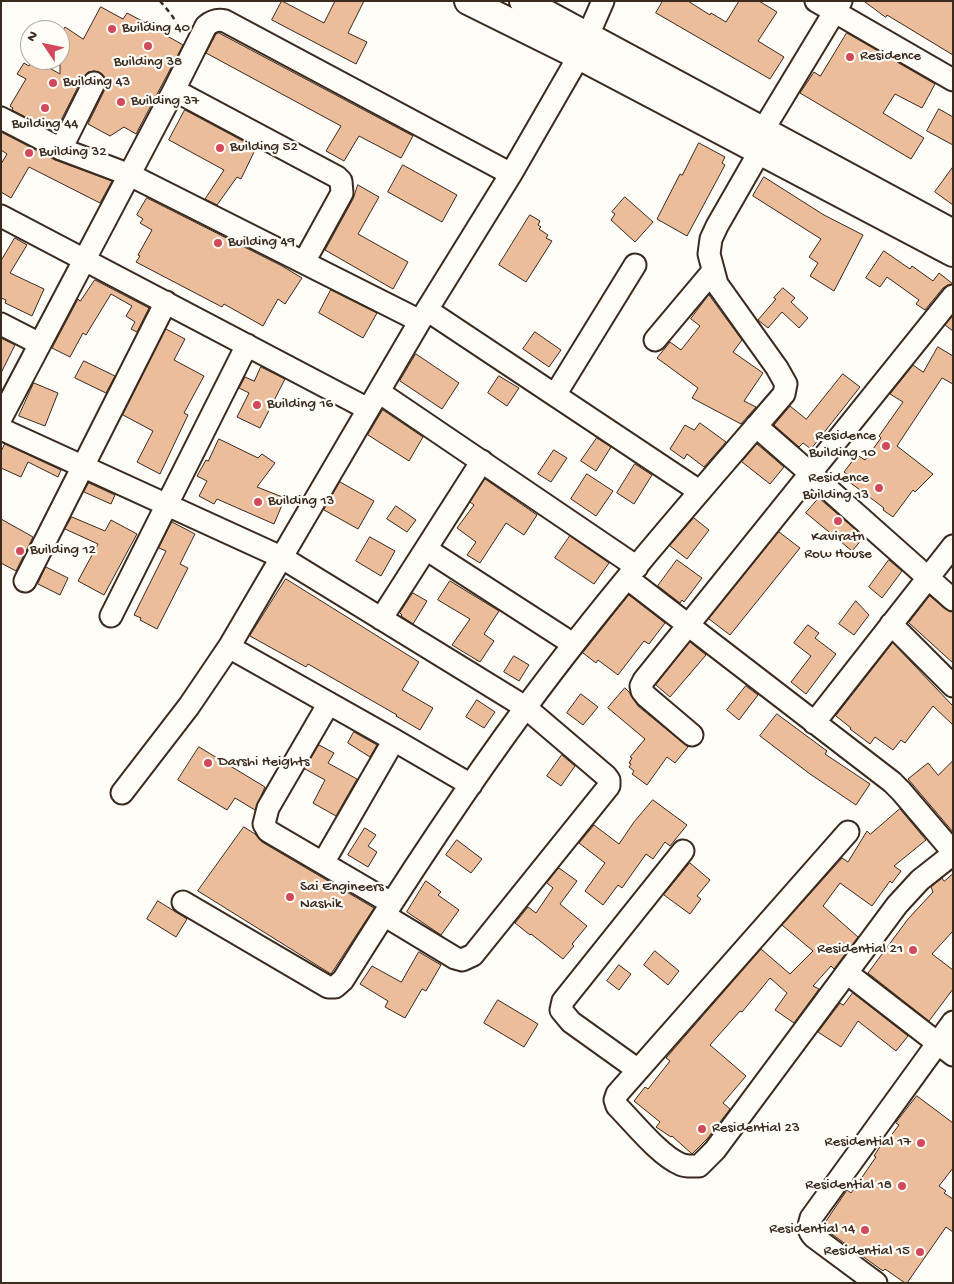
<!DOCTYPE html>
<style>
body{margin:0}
#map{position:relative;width:954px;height:1284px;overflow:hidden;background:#fdfcf7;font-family:"Gochi Hand",sans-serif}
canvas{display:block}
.frame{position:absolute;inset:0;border:2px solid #3b2a1e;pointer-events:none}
.north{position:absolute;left:20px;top:20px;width:50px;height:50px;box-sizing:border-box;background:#fdfcf7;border:1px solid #afa8a0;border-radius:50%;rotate:304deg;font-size:14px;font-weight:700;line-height:20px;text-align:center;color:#3b2a1e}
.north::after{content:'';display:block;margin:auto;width:18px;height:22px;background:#d1495b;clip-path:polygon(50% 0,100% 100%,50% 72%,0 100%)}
</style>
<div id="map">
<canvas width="954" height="1284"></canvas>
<div class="frame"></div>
<div class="north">N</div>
</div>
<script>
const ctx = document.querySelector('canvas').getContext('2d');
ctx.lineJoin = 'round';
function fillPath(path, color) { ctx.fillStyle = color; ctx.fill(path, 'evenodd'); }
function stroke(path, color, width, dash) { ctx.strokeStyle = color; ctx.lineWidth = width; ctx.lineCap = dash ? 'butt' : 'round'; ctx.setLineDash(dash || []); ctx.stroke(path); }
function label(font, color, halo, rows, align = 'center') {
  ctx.font = font + ' "Gochi Hand",sans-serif'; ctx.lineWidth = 4.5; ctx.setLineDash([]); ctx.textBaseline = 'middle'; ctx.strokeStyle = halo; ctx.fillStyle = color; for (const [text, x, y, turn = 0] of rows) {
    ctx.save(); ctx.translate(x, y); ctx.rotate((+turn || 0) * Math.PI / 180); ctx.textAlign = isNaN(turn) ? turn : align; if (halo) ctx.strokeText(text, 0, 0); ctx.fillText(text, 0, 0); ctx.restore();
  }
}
const building = new Path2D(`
 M282,1L324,23L335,1H364L348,33L367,42L356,64L272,20Z
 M663,1H688L710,15L711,13L726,22L739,1H759L777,12L758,41L784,57L770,79L656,13Z
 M864,1H953V55L887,15L886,17Z
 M101,7L123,19L127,13L146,23L147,21L163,31L162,33L183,45L136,134L124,127L110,136L88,124L105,89L106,83L104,76L99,72L94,71L88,72L83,77L55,132L12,110L13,108L10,106L26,79L17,74L24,63L29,66L32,60H35L60,74V35L65,27L83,39Z
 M219,33L413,136L401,158L359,136L344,161L326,151L341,126L206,53L216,34Z
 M847,33L935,84L922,108L895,94L883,113L924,138L911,159L800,93L814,72L820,76Z
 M939,109L953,117V145L927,131Z
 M185,110L256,148L241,179L237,177L217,205L205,199L224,170L169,140Z
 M1,132L55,160L112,181L100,203L29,167L11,198L1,192V164L7,154L1,150Z
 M699,143L725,157L722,163L725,165L687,236L657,219L680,174L682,175Z
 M403,165L457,195L442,222L388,192Z
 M953,167V205L935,192Z
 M764,177L824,215L863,235L834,291L810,276L818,263L809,257L821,239L753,196Z
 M358,185L379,197L358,234L408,262L393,289L325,250L353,199Z
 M625,197L653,222L635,242L611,220L615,214L612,212Z
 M147,198L282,266L302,278L285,304L278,299L263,326L224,304L222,307L136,262L140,256L138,255L152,230L140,223L143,219L137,215Z
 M530,215L540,221L538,225L541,227L539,229L548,235L546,238L552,241L526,282L499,265Z
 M15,238L27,245L10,273L44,289L32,316L5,303L6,300L1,298V261Z
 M884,251L910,269L912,266L933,281L939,273L953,284L948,285L943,288L925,310L916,304L919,300L887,277L880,287L866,278Z
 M95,280L149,308L137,332L131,329L135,322L126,316L132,306L111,294L86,335L83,333L70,357L52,348L78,299L80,301Z
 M783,288L795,298L791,302L808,318L799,328L782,312L768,328L758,320L776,299L774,298Z
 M331,290L377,313L363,338L319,313Z
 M709,295L742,340L733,352L763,373L744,401L756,407L741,424L692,398L698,388L657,358L670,342L681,350L700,326L691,319Z
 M953,316V331L945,325Z
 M166,329L185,339L174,360L204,376L184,413L188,415L160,474L137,462L153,431L123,415Z
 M535,332L561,350L549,367L523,349Z
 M1,338L15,345L1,373Z
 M938,347L953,356V384L942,378L897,446L933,474L915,492L913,490L893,517L883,510L884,508L848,481L851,477L844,472L857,455L865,460L881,438L879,436L903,402L890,394L913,365L923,372Z
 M416,354L459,383L442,409L400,381Z
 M84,361L115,376L106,393L75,378Z
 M261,367L285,379L260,428L237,417L249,393L239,388L245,377L254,381Z
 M843,374L860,387L811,449L803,443L799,447L774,425L790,406L806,419Z
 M499,376L519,388L507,406L488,393Z
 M34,383L58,393L45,426L19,416Z
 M383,410L423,437L409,461L368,435Z
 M700,423L726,442L704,467L687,454L684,459L670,449L685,425L694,430Z
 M597,438L611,447L596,471L581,461Z
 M219,439L258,458L262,454L275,463L257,487L285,498L274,524L217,499L214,504L199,496L207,481L197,476L206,460L208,461Z
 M5,444L61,470L58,477L28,462L21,477L1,468V452Z
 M757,444L784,467L770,484L742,462Z
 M554,450L567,458L551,482L538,474Z
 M635,464L652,475L634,504L617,493Z
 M587,474L613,491L596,516L571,499Z
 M485,479L537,515L524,535L506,523L480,563L467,555L476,542L457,528L474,505L470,502Z
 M340,482L374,501L358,529L324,510Z
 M89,483L115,495L111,504L84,492Z
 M819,498L864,537L852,551L806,513Z
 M396,506L416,520L407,532L387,519Z
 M72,517L105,531L111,520L137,534L104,595L78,581L98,544L65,529Z
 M694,518L709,530L687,559L670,546Z
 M1,519L33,537L16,571L1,563Z
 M172,522L195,534L180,564L188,568L157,629L140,620L141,618L134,615L166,551L159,548Z
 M779,532L800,548L730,635L709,619Z
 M570,536L609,563L594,584L555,558Z
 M370,537L395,551L381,576L356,561Z
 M677,560L702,578L684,602L682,600L680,603L658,586Z
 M889,560L902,571L882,598L869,587Z
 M46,567L68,578L60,595L38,584Z
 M286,579L419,662L402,690L433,708L420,730L396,716L397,715L308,664L306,667L250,636Z
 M450,581L499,611L484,634L494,641L480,662L452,645L470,619L438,600Z
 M413,593L427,601L413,624L401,616L402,615L400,613Z
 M629,595L665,623L649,644L644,641L618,675L598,660L596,663L583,653Z
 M930,596L945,609L953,612V663L909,623Z
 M856,601L869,615L854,635L839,624Z
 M808,625L819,633L815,638L836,654L806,694L791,682L811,656L794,643Z
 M690,642L706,655L670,697L656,685Z
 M893,643L953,706V725L933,706L905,743L901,740L893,750L875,737L870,744L850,729L851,728L836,716Z
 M514,656L529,665L519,681L504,672Z
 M746,686L758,695L739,720L727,710Z
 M625,688L629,692L638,706L688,747L675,763L667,757L647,785L632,774L634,771L629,767L631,764L629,763L632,758L630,757L645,739L608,708Z
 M581,694L598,707L583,725L567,713Z
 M477,700L495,712L484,728L466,717Z
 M777,714L827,751L825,754L870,784L856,805L810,774L760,736Z
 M354,732L377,745L370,757L348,743Z
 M319,745L334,753L328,763L357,779L336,816L313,803L325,780L305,769Z
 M199,747L265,787L255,810L235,798L227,810L178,780Z
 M562,755L575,766L561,786L547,776Z
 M953,761V832L908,779L928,763L938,775Z
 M653,800L687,825L670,846L665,842L653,859L646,854L622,888L618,885L603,905L585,891L605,863L579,843L594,825L619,844L634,822Z
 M900,809L926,840L894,866L901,871L892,883L890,881L872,906L840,883L823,906L858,937L834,969L831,966L813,986L819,989L794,1023L775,1010L787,993L770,978L742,1012L740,1011L710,1045L746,1076L723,1103L730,1109L707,1139L692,1154L672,1136L671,1137L656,1127L660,1122L634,1101L645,1087L648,1089L670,1061L666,1058L761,949L790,974L813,951L782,925L842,858L848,862L867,831L870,834Z
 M244,827L255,834L262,842L374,908L331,974L198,891Z
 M365,828L376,835L368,846L377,852L368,867L348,855Z
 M457,840L482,859L471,873L446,855Z
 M690,863L710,880L697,896L701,899L690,914L664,895Z
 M559,868L577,881L560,904L587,926L572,944L574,946L563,959L531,934L530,935L515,923L528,907L536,913L553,888L547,883Z
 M953,874V931L932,954L953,970V989L929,1021L868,973L908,919L933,892L931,887L942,878L944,881Z
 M426,881L441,892L438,895L459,910L441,935L407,912Z
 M158,901L187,919L176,937L147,919Z
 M655,951L679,971L668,985L644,965Z
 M419,952L441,965L426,991L422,989L405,1018L385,1007L388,1001L360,984L372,966L401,982Z
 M619,965L631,974L619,990L607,981Z
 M853,993L908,1036L896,1051L858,1021L841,1047L818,1032L840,1003L843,1005Z
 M498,1000L538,1024L524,1047L484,1023Z
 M917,1096L953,1123V1168L939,1186L946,1191L944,1193L953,1199V1232L946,1227L907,1283H905L885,1269L883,1271L822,1227L847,1190L851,1193L876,1157L874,1156L881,1145L883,1146L899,1125L896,1123Z`);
const path = new Path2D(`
 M160,1L171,14L183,33`);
const minor = new Path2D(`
 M816,1L953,80
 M174,90L337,177L341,181L342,193L304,262
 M1,118L61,149L130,175L420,321
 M763,130L841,1
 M61,149L94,83
 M1,216L368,409
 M427,310L699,491
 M1,324L40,344
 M655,340L713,271
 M379,392L637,567
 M555,395L635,265
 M1,418L174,90L206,26C212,21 217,19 225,21L511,174
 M756,426L810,473L953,600
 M1,429L281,557L525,707L606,776L609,780V786L473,955L462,960L455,958L384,915
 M426,549L573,644
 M627,578L892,782L901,791L953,852
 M25,581L166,302
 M111,616L247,345
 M381,619L482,461
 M891,624L953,686
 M229,647L394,740L471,785
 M329,703L268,808L264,824L268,831L391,903
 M814,723L953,546
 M692,735L646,696L642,691L641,686L644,680L953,296
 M122,793L189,706L229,647L420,321L511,174L579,56L603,1
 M848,832L617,1094L615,1100L617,1106C633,1122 660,1156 680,1164C686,1167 692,1166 699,1166L715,1150L897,905L920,880L953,854
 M323,863L394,740
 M183,902L328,987H335L343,980C401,887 461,795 526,707C606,598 696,496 784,394L786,384L777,368L717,284L709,254L711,239L717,226L760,151
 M847,973L953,1055
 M638,1070L571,1022L561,1010L563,1001L683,851
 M876,1283L814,1237C808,1231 808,1227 811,1218L953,1022`);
const major = new Path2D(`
 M468,1L579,56L953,253
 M523,1L953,233`);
const markers = [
 [112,29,5,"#d1495b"],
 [148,46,5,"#d1495b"],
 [850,57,5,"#d1495b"],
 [53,83,5,"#d1495b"],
 [121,102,5,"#d1495b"],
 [45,108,5,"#d1495b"],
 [220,148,5,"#d1495b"],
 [29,153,5,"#d1495b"],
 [218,243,5,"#d1495b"],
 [257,405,5,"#d1495b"],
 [886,446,5,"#d1495b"],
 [879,488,5,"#d1495b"],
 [258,502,5,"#d1495b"],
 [838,521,5,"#d1495b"],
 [20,551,5,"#d1495b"],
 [208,763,5,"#d1495b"],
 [290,897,5,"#d1495b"],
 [913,950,5,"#d1495b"],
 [702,1129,5,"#d1495b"],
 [921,1143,5,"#d1495b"],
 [902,1186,5,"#d1495b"],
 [865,1230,5,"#d1495b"],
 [920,1252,5,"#d1495b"]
];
const poiNames = [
 ["Building 40",122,29],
 ["Residence",860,57],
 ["Building 38",148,63,"center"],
 ["Building 43",63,83],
 ["Building 37",131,102],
 ["Building 44",45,125,"center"],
 ["Building 52",230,148],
 ["Building 32",39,153],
 ["Building 49",228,243],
 ["Building 16",267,405],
 ["Residence",876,437,"right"],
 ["Building 10",876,454,"right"],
 ["Residence",869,479,"right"],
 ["Building 13",869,496,"right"],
 ["Building 13",268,502],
 ["Kaviratn",838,538,"center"],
 ["Row House",838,555,"center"],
 ["Building 12",30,551],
 ["Darshi Heights",218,763],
 ["Sai Engineers",300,888],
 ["Nashik",300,905],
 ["Residential 21",903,950,"right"],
 ["Residential 23",712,1129],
 ["Residential 17",911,1143,"right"],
 ["Residential 18",892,1186,"right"],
 ["Residential 14",855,1230,"right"],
 ["Residential 15",910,1252,"right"]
];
fillPath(building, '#ebbd9b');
stroke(building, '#3b2a1e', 1);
stroke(minor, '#3b2a1e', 25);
stroke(major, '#3b2a1e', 30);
stroke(path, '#3b2a1e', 2.5, [5, 4]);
stroke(minor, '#fdfcf7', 21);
stroke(major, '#fdfcf7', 26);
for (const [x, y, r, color] of markers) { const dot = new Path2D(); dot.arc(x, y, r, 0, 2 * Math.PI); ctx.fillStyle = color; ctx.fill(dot); stroke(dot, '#fdfcf7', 2); }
label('15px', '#3b2a1e', '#fdfcf7', poiNames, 'left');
</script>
